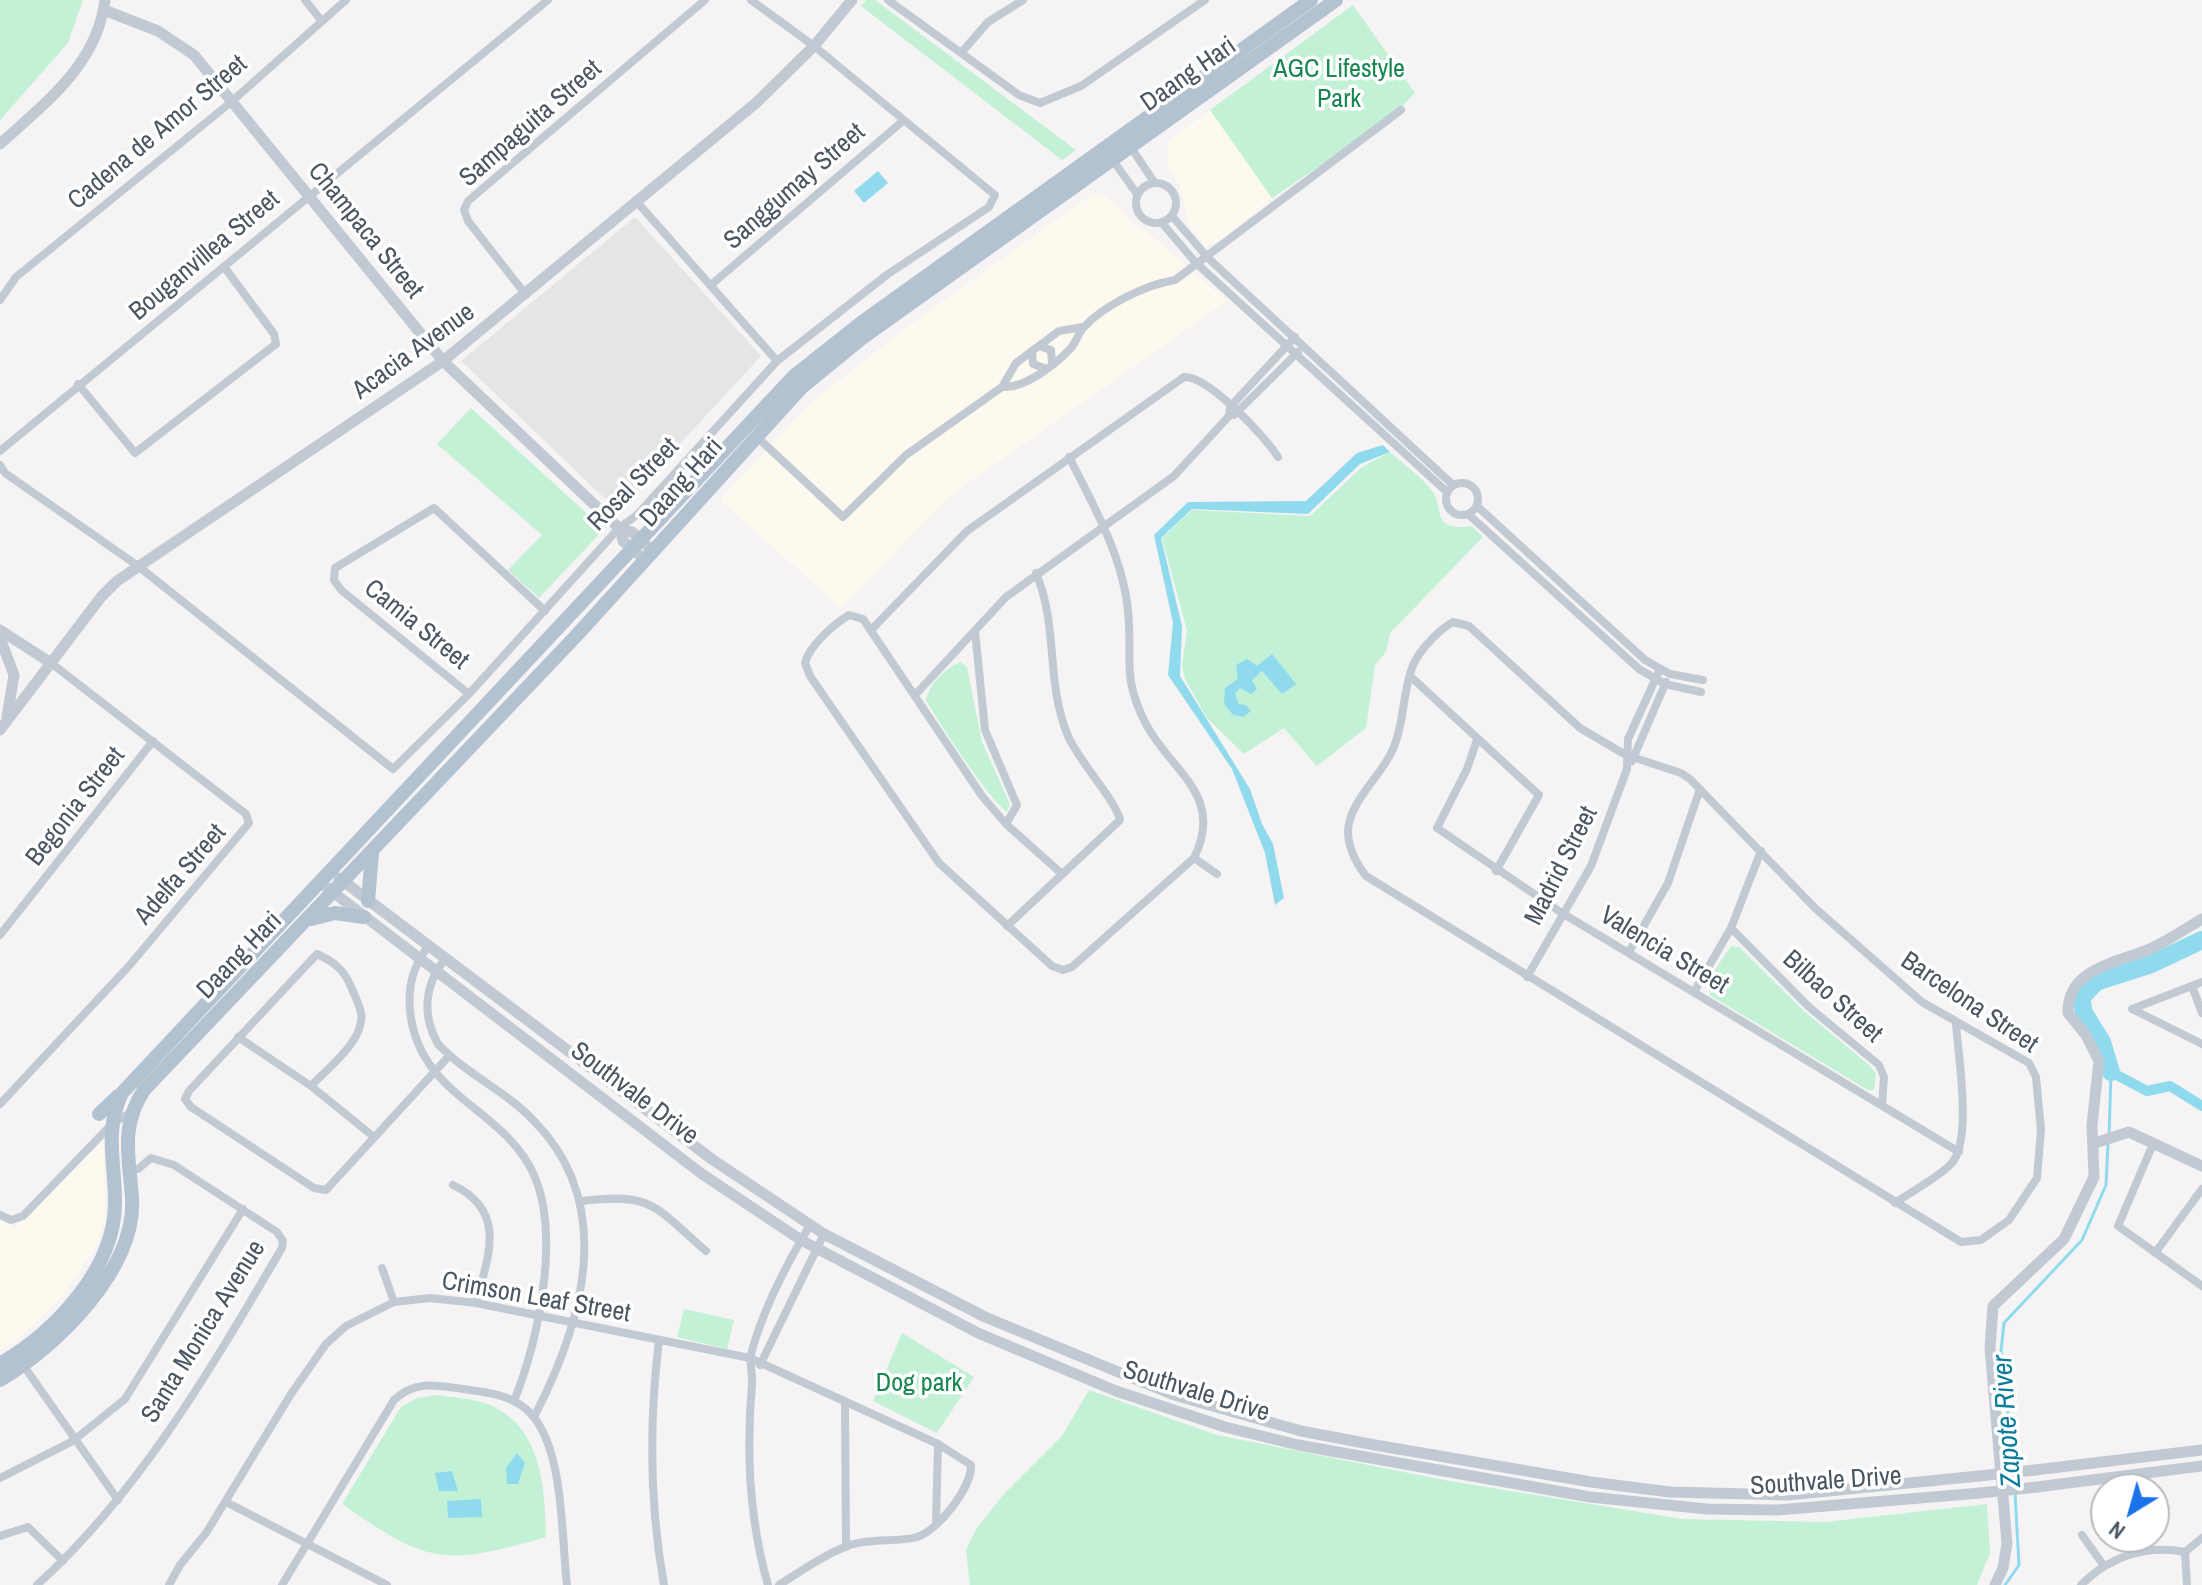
<!DOCTYPE html>
<style>
body{margin:0}
#map{position:relative;width:2202px;height:1585px;overflow:hidden;background:#f5f3f3;font-family:"Archivo Narrow",sans-serif}
canvas{display:block}
.north{position:absolute;left:2090px;top:1473px;width:80px;height:80px;box-sizing:border-box;background:#fff;border:2px solid #b7bbc0;border-radius:50%;rotate:217deg;font-size:22px;font-weight:700;line-height:32px;text-align:center;color:#4a5661}
.north::after{content:'';display:block;margin:auto;width:28px;height:36px;background:#1a73e8;clip-path:polygon(50% 0,100% 100%,50% 72%,0 100%)}
</style>
<div id="map">
<canvas width="2202" height="1585"></canvas>
<div class="north">N</div>
</div>
<script>
const ctx = document.querySelector('canvas').getContext('2d');
ctx.lineJoin = 'round';
function fillPath(path, color) { ctx.fillStyle = color; ctx.fill(path, 'evenodd'); }
function stroke(path, color, width, dash) { ctx.strokeStyle = color; ctx.lineWidth = width; ctx.lineCap = dash ? 'butt' : 'round'; ctx.setLineDash(dash || []); ctx.stroke(path); }
function label(font, color, halo, rows, align = 'center') {
  ctx.font = font + ' "Archivo Narrow",sans-serif'; ctx.lineWidth = 7; ctx.setLineDash([]); ctx.textBaseline = 'middle'; ctx.strokeStyle = halo; ctx.fillStyle = color; for (const [text, x, y, turn = 0] of rows) {
    ctx.save(); ctx.translate(x, y); ctx.rotate((+turn || 0) * Math.PI / 180); ctx.textAlign = isNaN(turn) ? turn : align; if (halo) ctx.strokeText(text, 0, 0); ctx.fillText(text, 0, 0); ctx.restore();
  }
}
const commercial = new Path2D(`
 M1210,110L1272,198L1222,239L1206,247L1188,223L1181,190L1167,165L1168,141Z
 M1092,194L1102,195L1119,207L1132,224L1147,232L1227,301L947,498L841,608L720,500L809,404L911,324Z
 M104,1140L105,1220L96,1247L60,1299L16,1341L0,1351V1215L15,1228Z`);
const education = new Path2D(`
 M635,217L761,356L618,511L461,361Z`);
const green = new Path2D(`
 M0,0H83L68,43L0,120Z
 M866,0H875L1076,150L1062,160L861,6Z
 M1353,5L1415,93L1393,116L1272,198L1210,110Z
 M471,408L604,529L539,598L508,570L542,535L437,444Z
 M1390,452C1403,464 1421,476 1432,491C1445,508 1430,532 1471,526L1483,537L1390,633L1386,652L1375,665L1366,728L1317,766L1284,728L1244,754L1207,718L1185,679L1182,665L1187,631L1162,538L1192,510L1310,516L1362,467Z
 M961,662L967,667L982,742L1010,804L1007,811C994,807 935,717 926,700C928,686 947,666 961,662Z
 M1731,946L1739,947L1805,1012L1869,1065L1876,1074L1874,1090H1868L1711,996L1706,983Z
 M684,1309L734,1320L727,1349L677,1337Z
 M902,1333L974,1377L937,1433L873,1401Z
 M1089,1390L1217,1435L1449,1481L1683,1519L1825,1522L1987,1504L1990,1553L1977,1585H970L966,1550L976,1529L1003,1495L1062,1436Z
 M438,1395C453,1398 473,1398 487,1404C542,1425 545,1487 546,1537C445,1566 429,1565 342,1504L401,1407L417,1398Z`);
const water = new Path2D(`
 M878,171L888,183L864,203L854,191Z
 M1383,445L1390,452L1360,464L1308,514L1192,509L1161,538L1182,626L1180,676L1250,789L1262,824L1273,844L1284,898L1275,905L1265,853L1232,769L1168,675L1173,623L1154,535L1188,502L1306,501L1357,453Z
 M1272,654L1296,684L1282,694L1262,671L1252,680L1257,689L1251,694L1240,688L1235,693L1239,704L1246,705L1251,711L1243,717L1233,715L1224,704L1225,688L1238,679L1236,665L1247,659L1257,666Z
 M517,1453L525,1463L518,1484H507L506,1468Z
 M452,1471L458,1491H439L435,1473Z
 M481,1499L482,1517L448,1518L447,1501Z`);
const stream = new Path2D(`
 M2109,1137L2111,1072
 M2014,1467L2001,1351L2004,1323L2082,1240L2106,1185L2108,1144
 M2005,1585L2019,1565L2014,1475`);
const canal = new Path2D(`
 M2111,1072L2147,1091L2170,1086L2202,1106`);
const river = new Path2D(`
 M2111,1072L2102,1042L2084,1013L2081,998L2096,982L2149,965L2202,940`);
const minor = new Path2D(`
 M305,0L321,20
 M888,0L1019,95L1040,103L1081,86L1205,0
 M961,53L988,22L1023,0
 M1128,143L1154,182
 M1112,159L1137,194
 M1136 203a20 20 0 1 1 40 0a20 20 0 1 1-40 0Z
 M637,202L777,361
 M1172,216L1208,258L1453,485
 M1162,223L1196,263L1447,492
 M712,284L904,120
 M526,295L468,221L464,210L468,201L705,0
 M0,300L16,277L230,103L346,0
 M1039,346L1051,350L1052,363
 M1032,351L1033,364L1044,368
 M78,384L135,453L276,344L274,334L225,268
 M1002,387C1024,389 1055,365 1070,349C1076,343 1078,334 1083,328C1104,305 1145,285 1175,280L1401,110
 M1234,415L1298,352
 M757,437L843,517L906,455L1002,387L1016,363L1059,331L1083,327
 M0,451L548,0
 M0,465L5,473L138,566L393,769L469,694L619,528L637,515L777,361L888,274L989,207L995,195L814,46L751,0
 M1446 499a16 16 0 1 1 32 0a16 16 0 1 1-32 0Z
 M1477,506L1645,660L1670,674L1703,680
 M1468,514L1639,669L1665,684L1701,692
 M1453,622L1469,626L1580,728L1626,755L1681,773L1690,779L1815,908L1922,1002L2029,1063L2036,1077L2041,1130L2037,1178L2009,1220L1981,1240L1961,1242L1366,876C1356,863 1348,848 1348,831C1349,802 1381,776 1392,751C1406,722 1402,680 1418,656C1426,644 1440,629 1453,622Z
 M871,630L967,531L1184,377C1207,375 1266,437 1278,457
 M975,631L985,730L1017,805L1006,824
 M1410,676L1539,795L1496,871
 M469,694L341,590L334,580L335,568L434,508L545,611
 M915,695L1006,597L1174,476L1229,416L1230,407L1295,337
 M1477,740L1467,769L1437,828L1562,913L1959,1152
 M1632,761L1666,682
 M1194,858L1217,874
 M1062,874L1006,824L982,796L863,619L849,615C834,624 809,646 805,663L810,676L939,863L1052,966L1063,970L1072,967L1194,858C1225,795 1172,773 1146,724C1121,676 1133,658 1128,611C1123,557 1093,504 1069,457
 M1007,926L1120,820C1117,802 1078,760 1068,736C1045,680 1059,628 1036,573
 M1731,928L1809,1007L1879,1065L1884,1077L1882,1105
 M0,935L153,741
 M427,948C413,967 408,985 410,1010C418,1097 505,1108 534,1175C561,1237 538,1341 514,1401
 M1629,952L1668,883L1700,789
 M444,960C424,986 422,1016 438,1044C466,1074 506,1091 534,1121C617,1205 583,1323 534,1417
 M1527,977L1591,866L1627,769L1628,739L1660,669
 M2192,986L2202,1013
 M1694,992L1731,928L1761,851
 M2132,1009L2202,1044
 M2132,1009L2202,982
 M238,1037L311,1086L374,1137
 M311,1086C327,1069 366,1039 361,1013C360,1006 355,997 352,989C345,971 335,962 317,954L189,1091L185,1099L191,1107L314,1188L326,1190L449,1056
 M0,1104L129,966L249,823L246,814L51,663
 M2153,1144L2118,1226L2202,1286
 M453,1185C508,1211 488,1257 476,1303
 M582,1201C653,1192 655,1207 706,1251
 M1895,1203C1912,1191 1936,1179 1951,1164C1973,1141 1958,1055 1956,1024
 M0,1215L11,1220L23,1216L111,1125L131,1112
 M2155,1253L2202,1189
 M382,1268L394,1302
 M659,1340C649,1423 649,1502 664,1585
 M21,1362L118,1500
 M760,1365L824,1234
 M845,1403L846,1547
 M0,1478L73,1441L125,1399L243,1209
 M226,1502L387,1585
 M936,1523L938,1444
 M2082,1535L2104,1566
 M0,1536L28,1527L63,1561
 M2185,1552L2187,1585
 M2185,1552L2202,1538
 M37,1585C140,1492 212,1367 282,1248L283,1241L277,1232L174,1165L151,1158L138,1169L128,1170
 M169,1585L180,1565L206,1533L291,1394L326,1344L346,1326L394,1302L430,1298L476,1303L750,1358L938,1444L971,1465C972,1487 938,1531 917,1537C896,1543 874,1537 850,1545C825,1554 801,1571 779,1585
 M282,1585L394,1400C415,1380 436,1385 463,1389C485,1392 508,1394 526,1409C565,1442 561,1537 567,1585
 M768,1585C749,1519 746,1452 752,1384C753,1374 749,1363 751,1354C763,1309 786,1265 810,1225
 M2081,1585C2109,1557 2146,1544 2185,1552`);
const tertiary = new Path2D(`
 M104,10L158,31L194,55L443,361L621,530L632,532L653,551
 M0,144C45,103 97,65 105,0
 M621,530L623,541L645,560
 M0,630L51,663
 M0,638L14,675L7,717
 M0,730L101,597L117,581L443,361L756,103L814,46L852,0
 M339,878L713,1160L824,1234L985,1317L1174,1395L1301,1431L1375,1445L1591,1482L1670,1492L1788,1495L1979,1476
 M321,883L702,1174L801,1240L978,1333L1116,1391L1225,1427L1298,1445L1590,1497L1707,1509L1778,1510L1980,1493
 M2095,1143L2129,1132L2202,1166
 M2035,1470L2202,1450
 M2037,1487L2202,1466
 M1995,1585L2003,1568L2007,1543L1990,1348L1993,1306L2064,1239L2094,1177L2092,1125L2099,1061L2086,1035L2068,1013C2067,967 2119,963 2152,948C2169,940 2185,929 2202,919`);
const primary = new Path2D(`
 M368,901L372,854
 M311,919L335,913L364,917
 M99,1114L118,1096
 M0,1364C55,1332 116,1268 115,1201C115,1162 104,1130 122,1093L794,376L861,323L1311,0
 M0,1380C56,1347 137,1269 132,1197C129,1157 120,1126 144,1090L576,636L802,387L862,338L1336,0`);
const tertiaryBridge = new Path2D(`
 M1979,1476L2035,1470
 M1980,1493L2037,1487`);
const parkNames = [
 ["AGC Lifestyle",1339,70],
 ["Park",1339,100],
 ["Dog park",919,1384]
];
const streetNames = [
 ["Daang Hari",1189,75,-35],
 ["Sampaguita Street",531,124,-41],
 ["Cadena de Amor Street",158,133,-40],
 ["Sanggumay Street",795,187,-41],
 ["Champaca Street",365,231,51],
 ["Bouganvillea Street",205,256,-40],
 ["Acacia Avenue",414,352,-36],
 ["Daang Hari",682,483,-48],
 ["Rosal Street",634,485,-46],
 ["Camia Street",416,625,39],
 ["Begonia Street",76,807,-52],
 ["Madrid Street",1562,866,-63],
 ["Adelfa Street",181,875,-49],
 ["Valencia Street",1664,951,31],
 ["Daang Hari",240,956,-46],
 ["Bilbao Street",1832,997,42],
 ["Barcelona Street",1969,1003,34],
 ["Southvale Drive",634,1094,37],
 ["Crimson Leaf Street",536,1298,10],
 ["Santa Monica Avenue",204,1332,-58],
 ["Southvale Drive",1196,1392,17],
 ["Southvale Drive",1826,1482,-4]
];
const waterNames = [
 ["Zapote River",2008,1421,-94]
];
fillPath(commercial, '#fdf9ef');
fillPath(education, '#e6e4e5');
fillPath(green, '#c3f1d5');
fillPath(water, '#90daee');
stroke(stream, '#90daee', 3);
stroke(canal, '#90daee', 10);
stroke(river, '#90daee', 18);
stroke(minor, '#c1cad2', 8);
stroke(tertiary, '#c1cad2', 11);
stroke(primary, '#b3c2d1', 14);
stroke(tertiaryBridge, '#c1cad2', 11);
label('26px', '#17864f', '#fff', parkNames);
label('26px', '#4a5661', '#fff', streetNames);
label('italic 28px', '#0c7c9b', '#fff', waterNames);
</script>
